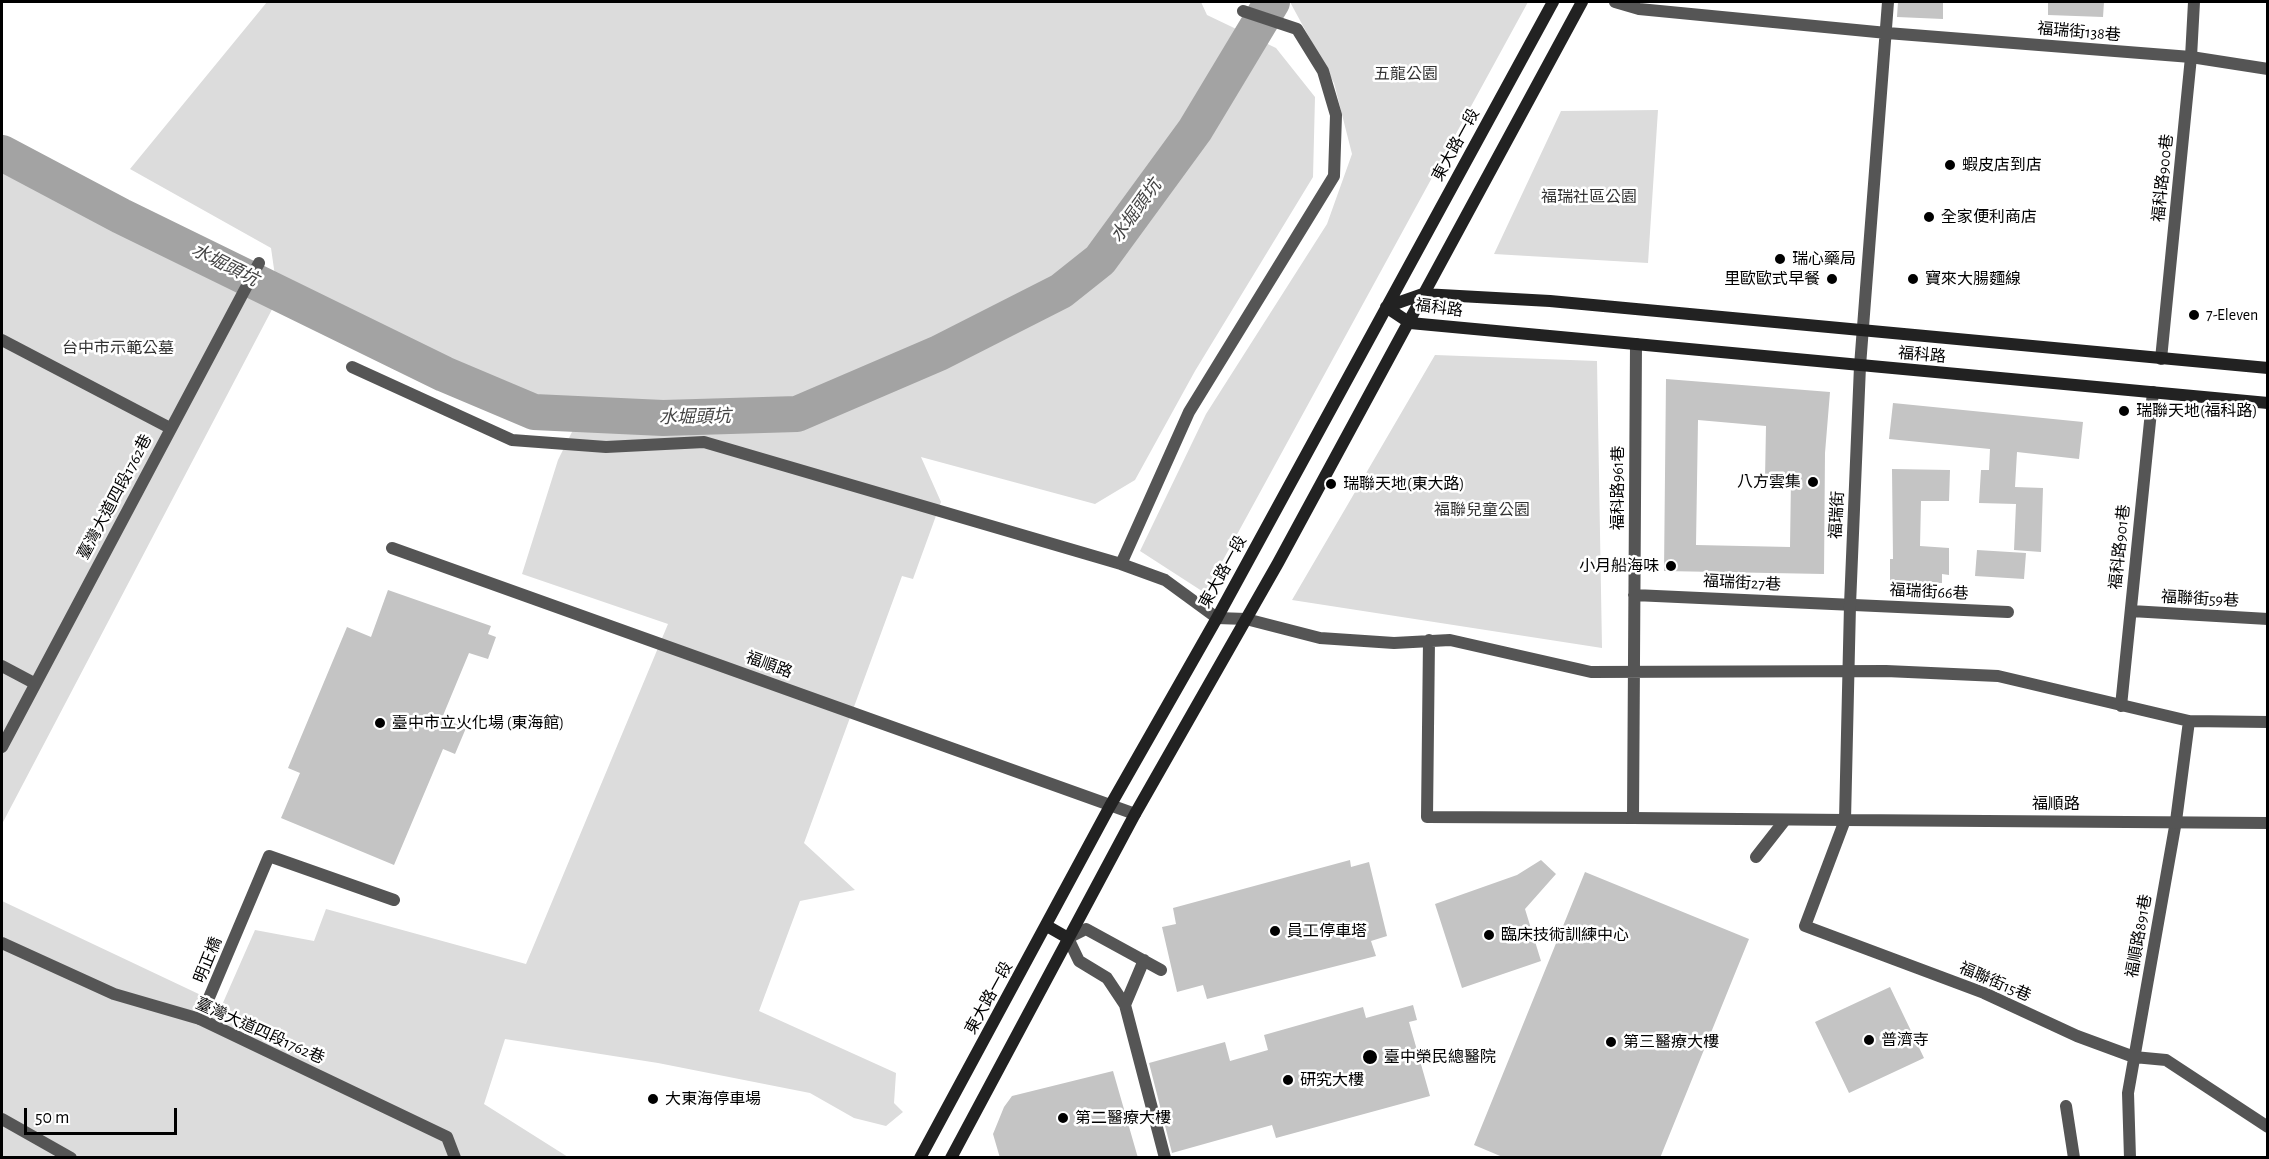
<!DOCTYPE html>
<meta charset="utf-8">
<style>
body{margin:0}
#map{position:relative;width:2269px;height:1159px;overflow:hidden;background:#fff;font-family:"Alegreya Sans",sans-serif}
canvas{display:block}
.frame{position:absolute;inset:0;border:3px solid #000;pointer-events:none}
.scale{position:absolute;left:24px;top:1108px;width:153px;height:27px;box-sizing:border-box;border:3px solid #000;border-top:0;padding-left:8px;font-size:18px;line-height:21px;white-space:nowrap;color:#000;-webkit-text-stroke:4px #fff;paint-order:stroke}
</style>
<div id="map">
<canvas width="2269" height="1159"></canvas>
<div class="frame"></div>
<div class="scale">50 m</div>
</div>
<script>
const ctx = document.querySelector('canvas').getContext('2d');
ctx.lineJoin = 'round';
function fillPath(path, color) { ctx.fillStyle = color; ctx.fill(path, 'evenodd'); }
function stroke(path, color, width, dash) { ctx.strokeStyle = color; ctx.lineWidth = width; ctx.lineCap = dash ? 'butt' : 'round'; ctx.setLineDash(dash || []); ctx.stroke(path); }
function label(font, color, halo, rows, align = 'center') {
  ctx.font = font + ' "Alegreya Sans","Noto Sans TC",sans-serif'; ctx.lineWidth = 5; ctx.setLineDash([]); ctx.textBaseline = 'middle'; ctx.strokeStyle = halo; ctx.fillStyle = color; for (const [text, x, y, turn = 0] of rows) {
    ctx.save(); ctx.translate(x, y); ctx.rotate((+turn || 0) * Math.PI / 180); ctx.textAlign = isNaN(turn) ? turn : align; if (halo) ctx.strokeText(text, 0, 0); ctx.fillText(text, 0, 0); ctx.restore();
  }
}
const green = new Path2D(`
 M267,2H1201L1207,15L1276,48L1315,97L1313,177L1195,371L1135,480L1095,504L921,457L941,502L913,579L902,576L804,843L855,890L800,901L759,1011L896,1073L894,1103L903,1112L886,1126L854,1118L810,1093L658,1063L505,1039L484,1104L568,1157H2V901L222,1005L255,930L314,941L326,909L526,964L668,624L522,574L558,460L575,426L518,414L393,369L278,298L2,824V159L119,220L221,265L278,297L271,248L130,169Z
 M1290,2H1528L1205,593L1140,551L1206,414L1327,224L1352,154L1334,83Z
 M1658,110L1648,263L1494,254L1561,111Z
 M1435,355L1597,361L1602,648L1292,600Z`);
const river = new Path2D(`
 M2,153L121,216L444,374L534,412L663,418L797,414L939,353L1061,291L1100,260L1195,130L1272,2`);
const building = new Path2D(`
 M1898,2H1943V19L1897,17Z
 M2048,2H2104L2103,17L2048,15Z
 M1666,379L1830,392L1825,453L1824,574L1664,571ZM1698,420L1766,426L1765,479L1791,480L1790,547L1696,545Z
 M1893,403L2083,422L2079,459L2017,452L2015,487L2043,488L2041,552L2014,550L2016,504L1979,503L1981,470H1989L1990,449L1889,439Z
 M1892,469L1950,470L1949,501H1921L1920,546L1949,548V575L1942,574V583L1890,582V559H1893Z
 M1977,550L2026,553L2024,579L1975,576Z
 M388,590L491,626L488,634L496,637L488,659L469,653L442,718L466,728L455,754L443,749L394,865L281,818L300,773L288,768L347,627L371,637Z
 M1350,860L1351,867L1369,862L1387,936L1371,941L1376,956L1207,999L1203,985L1177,992L1162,927L1176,924L1173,908Z
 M1541,860L1556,874L1525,909L1541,961L1462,988L1435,904L1517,875Z
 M1585,872L1749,939L1660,1158H1505L1474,1145Z
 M1890,987L1924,1058L1849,1093L1815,1022Z
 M1413,1005L1417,1020L1409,1022L1430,1096L1276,1138L1272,1125L1172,1153L1149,1063L1225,1042L1230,1061L1268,1050L1264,1035L1363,1007L1366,1018Z
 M1113,1071L1138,1158H1000L993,1134L1004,1107L1012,1096Z`);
const lane = new Path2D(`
 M2,340L170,428
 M2161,359L2191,57L2194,2
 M352,367L512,440L606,447L704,442L1121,564L1165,580L1217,618L1246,619L1320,638L1394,643L1450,640L1591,672L1886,671L1998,676L2189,721L2268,722
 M1121,564L1189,412L1334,176L1336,115L1323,71L1297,29L1243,11
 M1634,595L2008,612
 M2131,611L2268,619
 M1429,640L1427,817L1633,818L1636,344
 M2,666L34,683
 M2121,706L2153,392
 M1845,820L1805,926L1984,993L2077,1036L2134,1057L2166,1060L2268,1127
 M1756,857L1785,820
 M1161,970L1086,929L1068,938L1079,961L1107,978L1125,1005L1165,1158
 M1125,1005L1144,960
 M200,1019L269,856L394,900
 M2066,1106L2074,1158
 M2130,1158L2128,1093L2176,821L2189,721`);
const street = new Path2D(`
 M1615,2L1639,9L1887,33L2191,57L2268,69
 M392,548L1135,814
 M2,747L259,263
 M1633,818L1845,820L1850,605L1860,366L1888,2
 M1845,820L2268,823
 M2,943L114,994L200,1019L447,1137L455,1158
 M2,1119L71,1158`);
const secondary = new Path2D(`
 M1386,307L1410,323L2268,403
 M1386,307L1423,294L1550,301L2268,368
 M1047,926L1068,938
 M920,1158L1110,806L1217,618L1553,2
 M951,1158L1135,814L1278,563L1582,2`);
const markers = [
 [1950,165,6,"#000"],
 [1929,217,6,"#000"],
 [1780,259,6,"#000"],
 [1832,279,6,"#000"],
 [1913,279,6,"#000"],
 [2194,315,6,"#000"],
 [2124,411,6,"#000"],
 [1813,482,6,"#000"],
 [1331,484,6,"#000"],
 [1671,566,6,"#000"],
 [380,723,6,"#000"],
 [1275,931,6,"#000"],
 [1489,935,6,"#000"],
 [1869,1040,6,"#000"],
 [1611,1042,6,"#000"],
 [1370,1057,8,"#000"],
 [1288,1080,6,"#000"],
 [653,1099,6,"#000"],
 [1063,1118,6,"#000"]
];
const streetNames = [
 ["福瑞街138巷",2079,32,5],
 ["東大路一段",1456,145,-61],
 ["福科路900巷",2163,178,-84],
 ["福科路",1439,308,8],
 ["福科路",1922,355,5],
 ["福科路961巷",1618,488,-90],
 ["臺灣大道四段1762巷",115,497,-62],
 ["福瑞街",1837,515,-87],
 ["福科路901巷",2120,547,-84],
 ["東大路一段",1223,572,-61],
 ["福瑞街27巷",1742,583,3],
 ["福瑞街66巷",1929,592,3],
 ["福聯街59巷",2200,599,3],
 ["福順路",769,665,20],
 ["福順路",2056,804],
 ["福順路891巷",2139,936,-80],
 ["明正橋",208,960,-68],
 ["福聯街15巷",1995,982,23],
 ["東大路一段",989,998,-61],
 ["臺灣大道四段1762巷",260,1031,24]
];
const parkNames = [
 ["五龍公園",1406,74],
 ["福瑞社區公園",1589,197],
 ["台中市示範公墓",118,348],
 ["福聯兒童公園",1482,510]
];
const poiNames = [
 ["蝦皮店到店",1962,165],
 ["全家便利商店",1941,217],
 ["瑞心藥局",1792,259],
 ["里歐歐式早餐",1820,279,"right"],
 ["寶來大腸麵線",1925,279],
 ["7-Eleven",2206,315],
 ["瑞聯天地(福科路)",2136,411],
 ["八方雲集",1801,482,"right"],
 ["瑞聯天地(東大路)",1343,484],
 ["小月船海味",1659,566,"right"],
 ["臺中市立火化場 (東海館)",392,723],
 ["員工停車塔",1287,931],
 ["臨床技術訓練中心",1501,935],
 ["普濟寺",1881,1040],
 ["第三醫療大樓",1623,1042],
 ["臺中榮民總醫院",1384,1057],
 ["研究大樓",1300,1080],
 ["大東海停車場",665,1099],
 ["第二醫療大樓",1075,1118]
];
const waterNames = [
 ["水堀頭坑",1136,211,-54],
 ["水堀頭坑",225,265,27],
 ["水堀頭坑",695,417,-1]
];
fillPath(green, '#dcdcdc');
stroke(river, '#a3a3a3', 36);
fillPath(building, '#c4c4c4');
stroke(lane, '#555', 12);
stroke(street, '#555', 12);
stroke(secondary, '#222', 12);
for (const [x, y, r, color] of markers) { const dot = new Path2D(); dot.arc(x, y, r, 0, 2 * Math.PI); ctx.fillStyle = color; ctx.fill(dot); stroke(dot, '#fff', 2); }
label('16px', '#000', '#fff', streetNames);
label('16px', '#333', '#fff', parkNames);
label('16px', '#000', '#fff', poiNames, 'left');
label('italic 18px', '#444', '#fff', waterNames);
</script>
